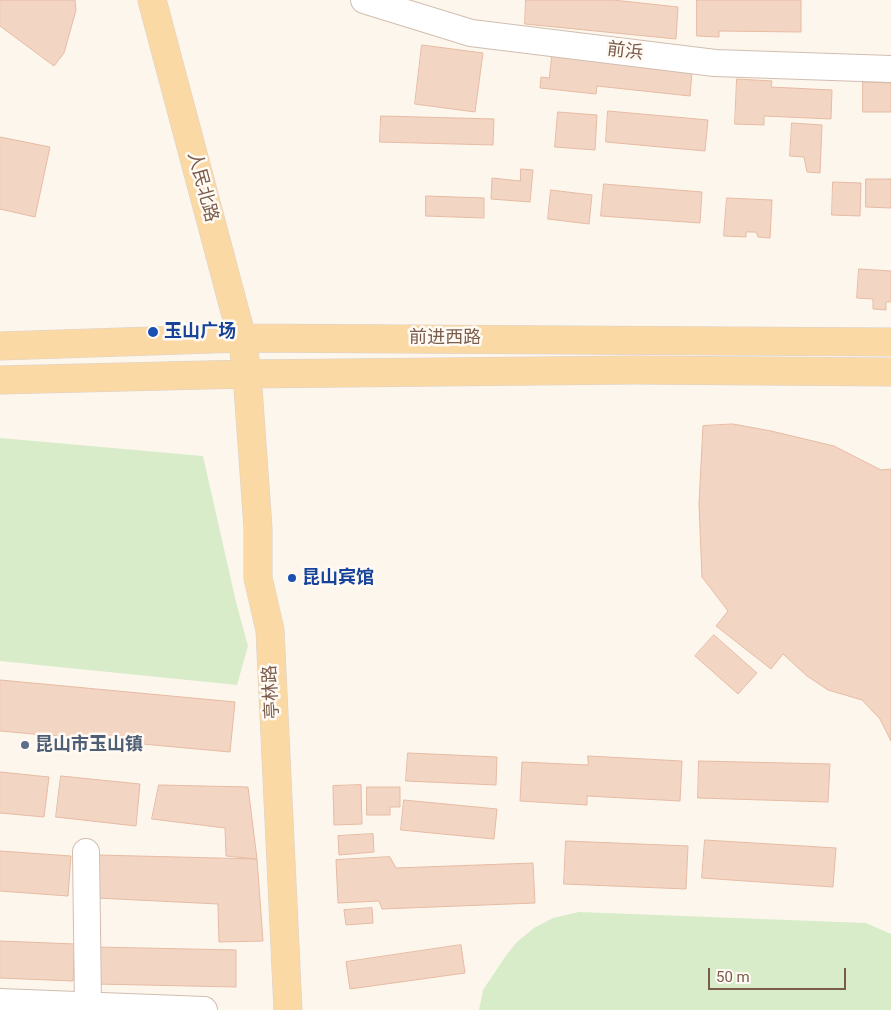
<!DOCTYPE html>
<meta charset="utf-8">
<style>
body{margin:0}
#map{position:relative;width:891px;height:1010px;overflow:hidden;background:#fdf6ec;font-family:Roboto,sans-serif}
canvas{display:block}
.scale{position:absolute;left:708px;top:968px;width:138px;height:22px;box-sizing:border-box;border:2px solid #7a5c4d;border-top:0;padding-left:6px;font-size:15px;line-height:18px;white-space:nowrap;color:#7a5c4d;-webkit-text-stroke:4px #fffaf3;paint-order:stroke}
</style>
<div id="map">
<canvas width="891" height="1010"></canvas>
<div class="scale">50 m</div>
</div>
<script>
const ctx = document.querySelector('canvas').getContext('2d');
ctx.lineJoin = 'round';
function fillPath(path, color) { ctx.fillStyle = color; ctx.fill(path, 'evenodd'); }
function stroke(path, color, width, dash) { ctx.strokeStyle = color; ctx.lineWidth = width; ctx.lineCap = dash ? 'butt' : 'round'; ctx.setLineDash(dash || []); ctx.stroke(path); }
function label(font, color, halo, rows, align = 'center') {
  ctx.font = font + ' Roboto,"Noto Sans SC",sans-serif'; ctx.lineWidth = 5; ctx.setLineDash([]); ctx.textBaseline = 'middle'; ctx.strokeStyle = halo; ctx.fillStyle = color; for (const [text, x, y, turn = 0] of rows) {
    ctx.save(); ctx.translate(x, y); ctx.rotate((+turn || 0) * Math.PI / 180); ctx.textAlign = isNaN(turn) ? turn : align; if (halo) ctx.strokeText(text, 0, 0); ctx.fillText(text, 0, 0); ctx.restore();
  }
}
const green = new Path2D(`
 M0,438L203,456L236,602L248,646L237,685L0,661Z
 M579,912L866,923L891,934V1010H479L483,990L507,954L517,942L534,928L553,918Z`);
const building = new Path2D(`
 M0,0H75L76,10L64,53L54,66L0,26Z
 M526,0H613L678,7L676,39L525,24Z
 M697,0H801V32L719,31V37L697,36Z
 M422,45L483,53L475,112L415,104Z
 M552,56L692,72L690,96L597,86L596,94L540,88L541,77L549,78Z
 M737,79L772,81L771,87L832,90L831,119L764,116V125L735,124Z
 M863,82L891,83V112H863Z
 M608,111L708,120L705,151L606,142Z
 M558,112L597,115L595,150L555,147Z
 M381,116L494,119L493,145L380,142Z
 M792,123L822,125L820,173L807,172L804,157L790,156Z
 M0,137L50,147L35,217L0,209Z
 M521,169L533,170L530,202L491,199L492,178L520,181Z
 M866,179H891V208L866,207Z
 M833,182L861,183L860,216L832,215Z
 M604,184L702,192L700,223L601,216Z
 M551,190L592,195L589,224L548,219Z
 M426,196L484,198V218L426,216Z
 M727,198L772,200L770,238L758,237L756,232H746V237L724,236Z
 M859,269L891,271V302H886V310L873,309V299L857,298Z
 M733,424L771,431L834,446L881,470L891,469V741L880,719L862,700L828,690L807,676L783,654L771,669L716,626L728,611L702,577L699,504L703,426Z
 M714,635L757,673L738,694L695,656Z
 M0,680L235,702L230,752L0,731Z
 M408,753L497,757L496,785L406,781Z
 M588,756L682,761L680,801L587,796V805L520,801L522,762L588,765Z
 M699,761L830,764L828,802L698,798Z
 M0,772L49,777L44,817L0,813Z
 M61,776L140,784L136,826L56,817Z
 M159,785L248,787L257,859L226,856L225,828L152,819Z
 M361,785L362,824L334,825L333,786Z
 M367,787H400V807H390V815H367Z
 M404,800L497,809L494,839L401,830Z
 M373,834L374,852L339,855L338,836Z
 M705,840L836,848L833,887L702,878Z
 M566,841L688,846L686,889L564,884Z
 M0,851L71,856L68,896L0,891Z
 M98,855L257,859L263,941L219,942L218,904L96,898Z
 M390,857L396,868L533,863L535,903L382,909L379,901L338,903L336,860Z
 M372,908L373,923L346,925L344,910Z
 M0,941L75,944L73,981L0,978Z
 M461,945L465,973L350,989L346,962Z
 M97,947L236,950V987L96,984Z`);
const minor = new Path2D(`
 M364,0L471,33L715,63L891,69
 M86,852L88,1005
 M0,1002L204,1010`);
const major = new Path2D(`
 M152,0L242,338L247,374L258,528V578L270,630L288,1010
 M0,346L242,338L891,342
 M0,380L247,374L634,370L891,372`);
const markers = [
 [153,332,6,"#1a4fb4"],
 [292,578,5,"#1a4fb4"],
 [25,745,5,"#5c6f8a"]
];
const streetNames = [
 ["前浜",625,52,7],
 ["人民北路",202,187,75],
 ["前进西路",445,338],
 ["亭林路",272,692,-93]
];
const transitNames = [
 ["玉山广场",164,332],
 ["昆山宾馆",302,578]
];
const serviceNames = [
 ["昆山市玉山镇",35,745]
];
fillPath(green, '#d8ecc9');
fillPath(building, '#f3d5c3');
stroke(building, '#e6bba3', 1);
stroke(minor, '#d1beb0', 28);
stroke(major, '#dad1cd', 29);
stroke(minor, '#fff', 26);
stroke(major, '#fbd9a5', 28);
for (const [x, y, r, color] of markers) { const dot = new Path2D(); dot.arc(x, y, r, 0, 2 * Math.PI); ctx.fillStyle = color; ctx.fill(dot); stroke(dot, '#fffaf3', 2); }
label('18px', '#7a5c4d', '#fffaf3', streetNames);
label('bold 18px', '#164399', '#fffaf3', transitNames, 'left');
label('bold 18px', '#4e5e75', '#fffaf3', serviceNames, 'left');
</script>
